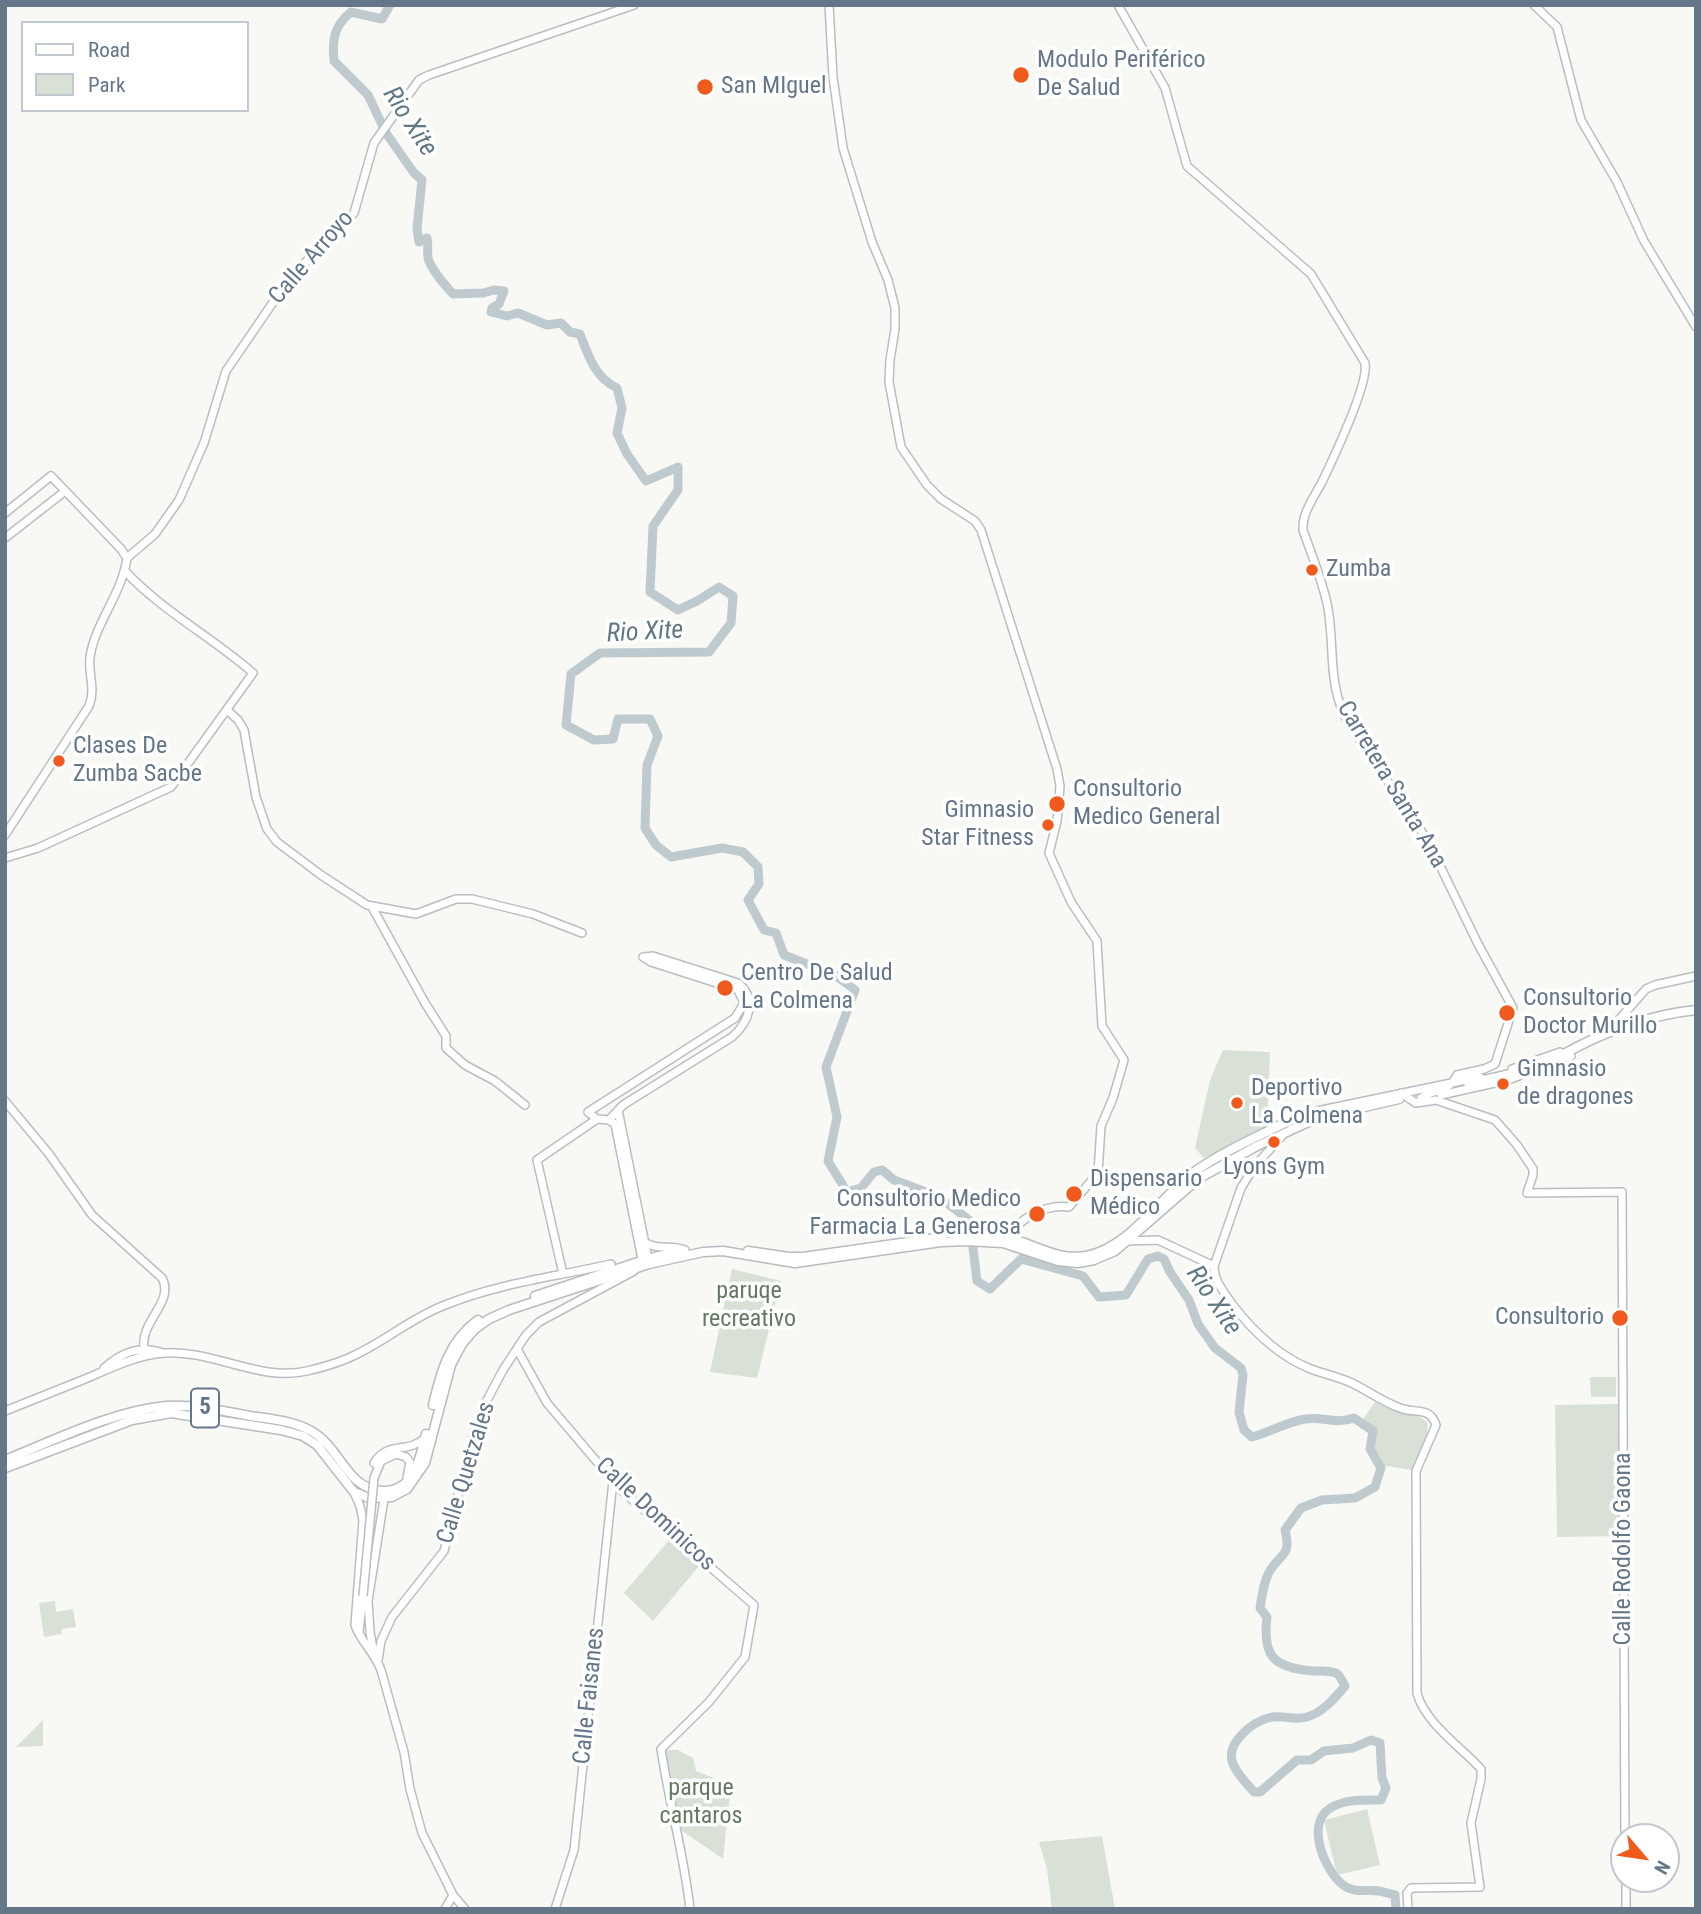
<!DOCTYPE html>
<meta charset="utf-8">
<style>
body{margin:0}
#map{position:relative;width:1701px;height:1914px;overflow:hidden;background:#f8f8f5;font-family:"Roboto Condensed",sans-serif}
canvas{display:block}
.frame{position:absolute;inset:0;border:7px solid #657688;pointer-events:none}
.legend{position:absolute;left:21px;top:21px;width:228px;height:91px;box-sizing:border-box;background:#fff;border:2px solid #c1c8cf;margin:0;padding:9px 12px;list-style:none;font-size:21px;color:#657688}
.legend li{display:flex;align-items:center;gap:14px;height:35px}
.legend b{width:35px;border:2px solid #c1c8cf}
.north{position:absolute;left:1610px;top:1823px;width:70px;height:70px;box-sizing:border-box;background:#fff;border:2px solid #c1c8cf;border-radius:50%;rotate:119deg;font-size:19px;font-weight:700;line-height:28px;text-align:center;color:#657688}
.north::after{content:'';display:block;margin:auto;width:24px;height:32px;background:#f05b1d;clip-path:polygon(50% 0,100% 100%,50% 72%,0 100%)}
</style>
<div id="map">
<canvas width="1701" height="1914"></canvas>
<div class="frame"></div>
<ul class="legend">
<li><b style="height:9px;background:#fff"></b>Road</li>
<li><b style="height:19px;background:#d9e0d6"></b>Park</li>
</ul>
<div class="north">N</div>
</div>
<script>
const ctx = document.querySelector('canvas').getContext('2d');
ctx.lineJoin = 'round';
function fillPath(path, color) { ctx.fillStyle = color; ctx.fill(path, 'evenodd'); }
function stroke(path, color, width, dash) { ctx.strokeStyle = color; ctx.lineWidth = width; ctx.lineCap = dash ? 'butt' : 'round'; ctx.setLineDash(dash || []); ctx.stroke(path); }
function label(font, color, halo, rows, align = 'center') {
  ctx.font = font + ' "Roboto Condensed",sans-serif'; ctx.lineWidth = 7; ctx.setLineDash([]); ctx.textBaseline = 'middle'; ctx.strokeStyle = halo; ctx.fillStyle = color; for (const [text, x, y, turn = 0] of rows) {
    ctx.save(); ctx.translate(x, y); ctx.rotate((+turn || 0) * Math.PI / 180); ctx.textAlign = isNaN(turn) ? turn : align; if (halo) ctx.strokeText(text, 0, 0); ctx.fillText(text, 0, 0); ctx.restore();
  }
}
const green = new Path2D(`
 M1223,1050L1270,1052L1267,1128L1204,1158L1195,1148L1210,1080Z
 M732,1269L781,1281L757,1378L710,1372Z
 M1590,1377H1616V1397H1591Z
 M1375,1402C1391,1412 1417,1412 1427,1422C1430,1439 1417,1454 1412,1470L1380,1465C1372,1452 1372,1445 1374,1430L1362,1421Z
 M1619,1404L1620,1536L1557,1537L1555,1405Z
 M670,1539L699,1566L653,1621L624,1593Z
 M55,1601L56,1612L73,1609L76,1627L62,1629V1634L44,1637L39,1603Z
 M43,1720V1746L16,1747Z
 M662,1750H678L693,1758L696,1771L731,1785L723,1859L678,1828Z
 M1367,1809L1380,1865L1337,1875L1324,1820Z
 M1102,1836L1115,1909H1052L1047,1869L1039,1842Z`);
const river = new Path2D(`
 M390,5L382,19L351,12C334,26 332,39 334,61L368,95L386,133L414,173L422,180L417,228L419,242L427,238C429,246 426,254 429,261C434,273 444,284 453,294L483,293L494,290L504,291L499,304L492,308L491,312L507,316L518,313L547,325L561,323L570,332L580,334C588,355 595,378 617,388L622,408L617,433L627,454L646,481L678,467V490L653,526L650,592L678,610L697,601L719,587L733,596L731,623L709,652L600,653L571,674L566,725L594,740L613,739L618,719H650L658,736L647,765L645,828L656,845L671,857L722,848L743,852L758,867L759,884L748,900L764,930L776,933L784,955L835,975L855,990L826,1067L837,1117L828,1161L847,1192L861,1188L874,1172L882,1170L894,1180L939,1197L969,1220L970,1226
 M973,1248L977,1281L990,1289L1021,1259L1083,1276L1099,1297L1126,1295L1148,1259L1158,1256L1164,1259L1170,1272L1189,1300L1198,1324L1215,1348L1241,1368L1243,1375L1239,1412L1244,1430L1252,1437C1270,1432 1287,1422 1305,1419C1324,1416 1334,1425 1354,1418L1373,1431L1370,1449L1381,1468L1375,1487L1355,1498L1322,1500L1301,1508L1285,1530C1291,1556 1283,1551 1271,1569C1264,1579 1262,1596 1260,1608L1267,1617C1262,1657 1274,1668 1314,1671C1321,1671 1330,1670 1336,1673C1341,1676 1342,1681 1345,1686C1335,1698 1322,1713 1307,1717C1294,1721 1281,1714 1268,1718C1253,1722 1227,1742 1232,1761C1235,1772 1247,1784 1254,1792H1260L1297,1760H1311L1324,1751L1353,1748L1371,1740L1380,1743L1382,1778L1386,1788L1381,1800C1364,1800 1349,1799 1334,1806C1303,1820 1324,1870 1343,1885C1355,1894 1367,1889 1379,1891C1385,1892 1390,1894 1395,1895L1396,1909`);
const primaryTunnel = new Path2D(`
 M1443,1090L1469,1085`);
const secondary = new Path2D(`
 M829,5L833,77L843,148L872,242L888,280L895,308V329L890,360L889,382L901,447L927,485L941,499L975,521L981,530L1057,769L1060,786L1057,821L1049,853L1071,902L1097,941L1102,1026L1124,1060L1113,1098L1101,1126L1098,1173L1069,1207C1044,1203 1019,1220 1004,1239
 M1118,5L1165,88L1187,166L1311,274L1365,363C1369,383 1333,459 1323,480C1315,496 1302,512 1303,530C1312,556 1323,582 1328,608C1335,649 1327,687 1349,724L1428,841L1477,942L1513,1008L1495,1064L1484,1069L1457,1075C1447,1095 1436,1087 1421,1098
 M1534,5L1557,27L1581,120L1617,182L1644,241L1696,327
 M5,513L51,476L121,549L127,558
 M5,538L64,492
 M127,558L155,534L179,500L204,443L226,371L289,279L354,213L374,143L419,80L429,75L634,5
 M227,710L238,720L244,730L256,797L267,829L277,842L321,875L367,905L416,914L456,899H472L533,914L582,933
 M5,835L89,706C96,689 88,674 90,657C95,623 122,594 127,558
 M5,858L38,848L171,787L253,673C212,637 162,611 125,571
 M372,907L425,1003L446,1036V1048L465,1065L495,1081L525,1105
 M1615,1029L1616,1023L1646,989L1655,985L1696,976
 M1512,1069L1560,1052
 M1401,1093L1416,1103L1436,1100L1495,1120L1517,1145L1533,1169V1175L1527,1193L1622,1192L1625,1837
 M1441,1095L1508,1080L1571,1056
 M5,1101L49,1154L92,1215L162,1278C175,1302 140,1321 144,1348
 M618,1110L649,1264
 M1317,1111L1480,1077
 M597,1119L588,1112L735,1018L744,1003L738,990L651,962L643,957
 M609,1120L623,1105L732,1037C749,1022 758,999 738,983L653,956L644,957
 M609,1120L615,1124L643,1264
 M1282,1136L1254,1167L1241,1188L1214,1266C1214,1281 1224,1292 1232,1304C1252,1330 1280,1357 1311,1369C1324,1374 1339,1377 1352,1383C1368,1391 1383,1402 1400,1408C1415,1414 1430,1406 1436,1425L1416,1471L1417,1693C1424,1722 1462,1748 1481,1769V1779L1471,1823L1480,1887L1411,1888L1407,1893L1408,1909
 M1128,1241L1158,1240L1214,1266
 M644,1242C658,1251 671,1244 685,1250
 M563,1274L537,1160L597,1119L609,1120
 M517,1349L547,1403L620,1489L754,1605L745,1657L709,1702L661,1749C669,1803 684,1854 690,1909
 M104,1368C122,1352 140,1345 163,1353
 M5,1411C32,1400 58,1390 85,1379C111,1368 136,1355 165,1353C214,1350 259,1382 307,1371C324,1367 342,1362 357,1354C388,1339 413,1317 445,1305C499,1283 555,1277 611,1264
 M374,1463C387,1441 408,1454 425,1438
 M374,1478L381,1461L396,1454L406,1457L410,1462L407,1478
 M354,1492L360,1506L363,1520L355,1625C361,1642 375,1653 381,1670L404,1752L410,1789L422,1833L453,1895L465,1909
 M359,1631L363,1596
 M374,1654L370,1632L368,1601L384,1499
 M378,1660L381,1641L392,1617L444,1551L475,1428L486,1402L503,1370L526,1335L539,1322L634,1271
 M1626,1879V1909
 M445,1909L453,1895
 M555,1909L574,1850L613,1481`);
const primary = new Path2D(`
 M1468,1083C1495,1078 1537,1069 1562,1055C1603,1032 1648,1015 1696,1010
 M956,1236C971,1235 989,1234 1004,1237C1032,1242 1055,1261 1086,1256C1127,1249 1159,1200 1190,1175C1221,1152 1259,1136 1293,1119L1307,1114L1322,1113
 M748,1251L789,1257H803L943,1237
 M535,1296L647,1259L683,1250
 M433,1405C441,1371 449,1341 478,1320
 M5,1460C55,1440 113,1411 166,1406C195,1404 223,1411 250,1416C272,1419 297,1421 316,1434C341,1451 348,1489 382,1491C414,1492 420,1459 426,1434
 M5,1468L132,1420L171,1413L281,1430L303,1436L317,1445L354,1492L369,1498L392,1497L407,1489L425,1463L451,1365L462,1344L475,1329L489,1319L509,1310L649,1264L703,1252L723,1251L795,1263L941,1242L966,1241L1003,1243L1058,1261L1078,1263L1094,1260L1115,1251L1198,1179L1255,1147L1317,1118L1399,1099`);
const secondaryBridge = new Path2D(`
 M363,1596L374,1478`);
const markers = [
 [1021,75,9,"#f05b1d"],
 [705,87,9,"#f05b1d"],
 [1312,570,7,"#f05b1d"],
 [59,761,7,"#f05b1d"],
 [1057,804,9,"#f05b1d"],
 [1048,825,7,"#f05b1d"],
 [725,988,9,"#f05b1d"],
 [1507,1013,9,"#f05b1d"],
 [1503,1084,7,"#f05b1d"],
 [1237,1103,7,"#f05b1d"],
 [1274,1142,7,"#f05b1d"],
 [1074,1194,9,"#f05b1d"],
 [1037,1214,9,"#f05b1d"],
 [1620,1318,9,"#f05b1d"]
];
const shields = [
 [205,1408,28]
];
const shieldNames = [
 ["5",205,1408]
];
const poiNames = [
 ["Modulo Periférico",1037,61],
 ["De Salud",1037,89],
 ["San MIguel",721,87],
 ["Zumba",1326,570],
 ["Clases De",73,747],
 ["Zumba Sacbe",73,775],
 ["Consultorio",1073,790],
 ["Medico General",1073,818],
 ["Gimnasio",1034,811,"right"],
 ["Star Fitness",1034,839,"right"],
 ["Centro De Salud",741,974],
 ["La Colmena",741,1002],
 ["Consultorio",1523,999],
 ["Doctor Murillo",1523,1027],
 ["Gimnasio",1517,1070],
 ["de dragones",1517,1098],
 ["Deportivo",1251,1089],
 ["La Colmena",1251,1117],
 ["Lyons Gym",1274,1168,"center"],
 ["Dispensario",1090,1180],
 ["Médico",1090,1208],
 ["Consultorio Medico",1021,1200,"right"],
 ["Farmacia La Generosa",1021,1228,"right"],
 ["Consultorio",1604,1318,"right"]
];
const streetNames = [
 ["Calle Arroyo",312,258,-49],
 ["Carretera Santa Ana",1391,785,59],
 ["Calle Quetzales",467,1473,-73],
 ["Calle Dominicos",655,1515,43],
 ["Calle Rodolfo Gaona",1624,1549,-90],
 ["Calle Faisanes",590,1696,-84]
];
const parkNames = [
 ["paruqe",749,1292],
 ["recreativo",749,1320],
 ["parque",701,1789],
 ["cantaros",701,1817]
];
const waterNames = [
 ["Rio Xite",409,122,57],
 ["Rio Xite",645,633,-3],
 ["Rio Xite",1213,1301,56]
];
fillPath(green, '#d9e0d6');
stroke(river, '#bfcacf', 9);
stroke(primaryTunnel, '#d3d8da', 8, [8, 4]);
stroke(secondary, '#b9bec3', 10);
stroke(primary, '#b8bcc0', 11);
stroke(secondary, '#fff', 7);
stroke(primary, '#fff', 8);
stroke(secondaryBridge, '#b9bec3', 10, []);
stroke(secondaryBridge, '#fff', 7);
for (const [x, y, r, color] of markers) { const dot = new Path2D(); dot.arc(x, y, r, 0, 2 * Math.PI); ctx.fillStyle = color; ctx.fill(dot); stroke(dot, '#fff', 2.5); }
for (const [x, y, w] of shields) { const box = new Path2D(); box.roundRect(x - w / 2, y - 19.5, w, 39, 5); ctx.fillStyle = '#fff'; ctx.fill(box); stroke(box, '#657688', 2); }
label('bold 23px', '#657688', null, shieldNames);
label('24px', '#657688', '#fff', poiNames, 'left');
label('24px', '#657688', '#fff', streetNames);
label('24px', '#647a60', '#fff', parkNames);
label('italic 26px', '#607883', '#fff', waterNames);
</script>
